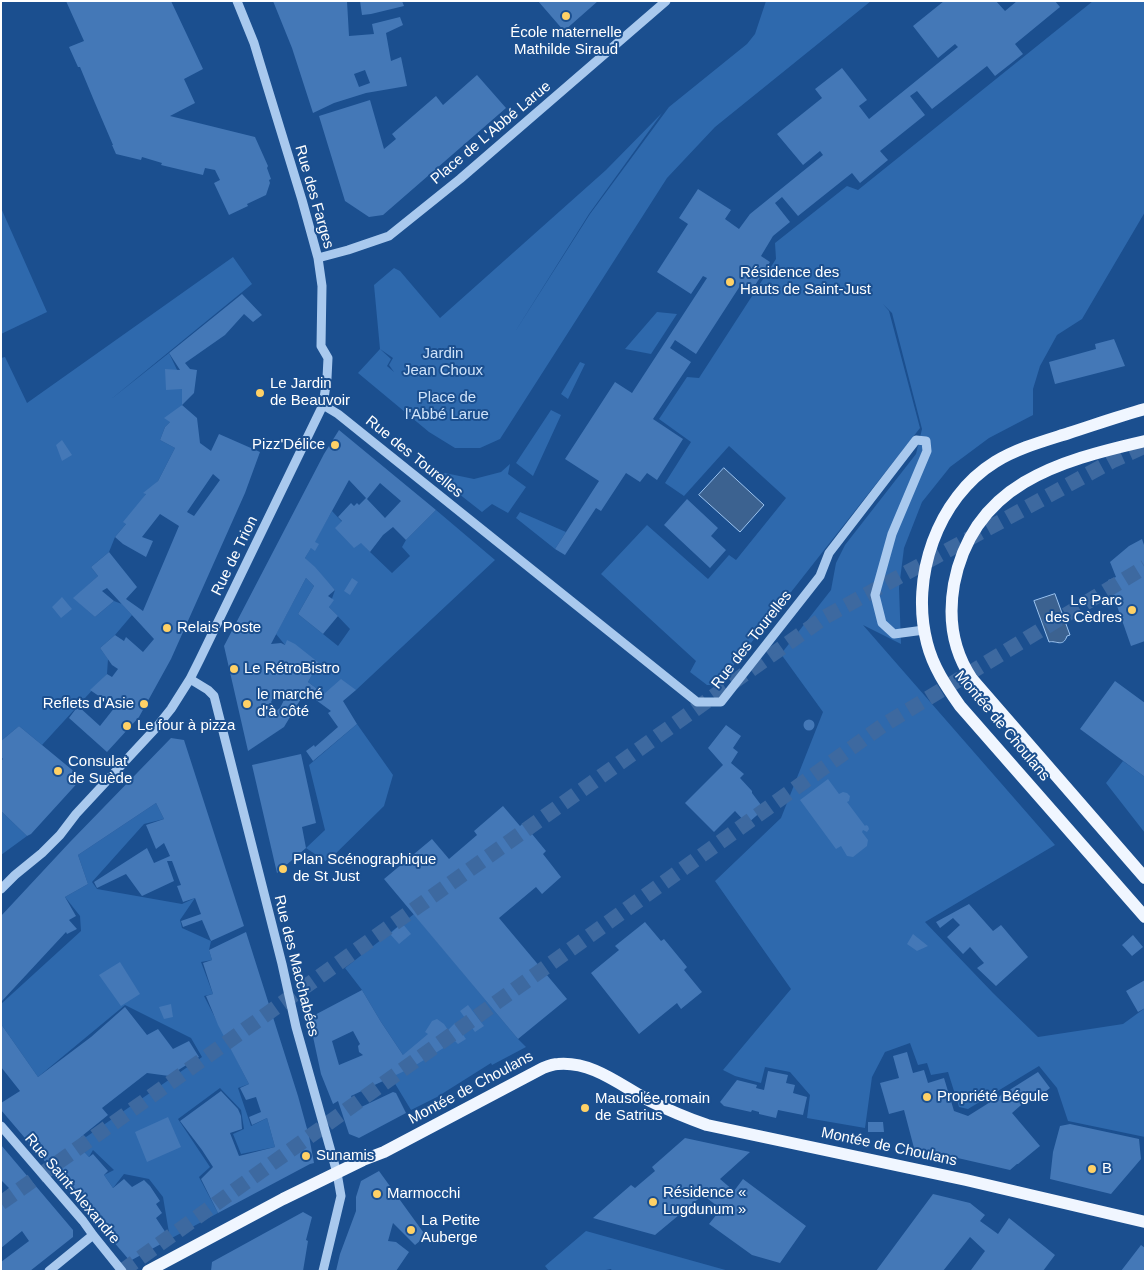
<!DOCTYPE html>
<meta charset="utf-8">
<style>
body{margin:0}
#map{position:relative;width:1146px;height:1272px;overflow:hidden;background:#1b4f8f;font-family:Arial,sans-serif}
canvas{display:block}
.frame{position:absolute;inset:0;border:2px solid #fff;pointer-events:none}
</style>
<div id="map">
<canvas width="1146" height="1272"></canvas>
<div class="frame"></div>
</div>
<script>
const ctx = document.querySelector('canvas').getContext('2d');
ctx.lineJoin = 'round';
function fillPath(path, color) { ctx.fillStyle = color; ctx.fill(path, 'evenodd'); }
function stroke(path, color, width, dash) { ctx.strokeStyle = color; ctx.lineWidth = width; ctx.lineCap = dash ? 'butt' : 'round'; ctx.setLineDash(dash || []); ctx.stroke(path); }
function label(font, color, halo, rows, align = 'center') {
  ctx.font = font + ' Arial,sans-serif'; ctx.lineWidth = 4; ctx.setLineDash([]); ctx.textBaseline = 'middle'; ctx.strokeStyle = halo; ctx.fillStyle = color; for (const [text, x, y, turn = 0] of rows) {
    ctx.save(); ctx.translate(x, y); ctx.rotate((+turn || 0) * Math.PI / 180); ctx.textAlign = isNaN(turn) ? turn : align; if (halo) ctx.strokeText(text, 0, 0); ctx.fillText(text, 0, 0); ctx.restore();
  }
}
const green = new Path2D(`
 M766,1H871L715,127L667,178L500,439L480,448H455L429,432L358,373L380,349L391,359L387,366L394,372L389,365L393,358L380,349L374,285L394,268L400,271L440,318L606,170L662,113L589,214L513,335L590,214L669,107L747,44L755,34Z
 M1093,1H1145V212L1082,319L1057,335L1040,366L1033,389V415L989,438L950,467L922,502L904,548L899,588L901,644L863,625L1055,845L925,922L993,993L1038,1037L1123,1024L1145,1008V1137L1068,1121L1057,1088L1039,1066L968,1109L959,1107L948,1072L931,1075L927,1063L918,1065L910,1043L885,1052L872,1077L865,1128L807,1118L810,1095L790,1072L765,1067L761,1083L735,1076L723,1070L791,989L715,881L781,818L823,712L781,654L831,590L836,563L845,545L916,454L922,429L892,313L883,304L889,311L920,428L718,685H707L690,672L696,661L601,574L647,525L708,579L729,555L736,560L786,498L729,446L684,496L665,483L691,442L659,419L687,377L699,378L776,259L775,243L847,186L858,190Z
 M1,208L47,312L1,334Z
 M233,257L252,284L110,400L169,353L179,374L182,389V405L170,422L165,427L160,440L175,448L158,481L146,494L126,524L115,537L109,552L91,567L98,576L74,598L95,617L114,601L122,604L132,615L115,635L100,648L108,659L107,674L42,745L19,726L1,741V358L5,357L27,403Z
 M657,312L677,314L651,354L625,349Z
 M580,362L585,364L568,399L561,394Z
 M551,410L561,415L533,476L516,463Z
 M510,464L508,474L526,487L508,513L492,504L482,512L440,479L441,475L445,473L474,479L501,472Z
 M436,510L495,560L356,690L324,694L308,682L319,663L285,645L276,634L306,578L314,586L298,614L338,646L350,629L329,607L335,590L305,558L332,511L370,552L392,573L410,556L402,547L406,540Z
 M520,512L566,532L555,549L516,518Z
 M357,724L393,775L384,806L327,862L306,848L325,830L309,765Z
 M1123,761L1145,777V833L1106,783Z
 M156,803L164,819L144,824L92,882L97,889L182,904L195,898L180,920L182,928L211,941L209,950L212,960L201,962L213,994L204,996L249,1084L238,1088L251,1126L267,1118L275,1147L241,1154L233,1134L244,1129L241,1110L220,1088L178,1119L210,1167L199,1177L218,1213L170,1239L163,1197L149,1179L124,1174L113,1188L104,1175L114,1170L93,1150L89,1157L76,1143L82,1136L74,1129L86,1137L202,1057L191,1038L125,1005L38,1077L1,1024V1004L81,931L80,916L65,897L88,884L78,855Z
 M1,811L27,836L1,855Z
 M414,914L518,1039L526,1047L492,1065L491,1063L437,1097L411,1110L391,1077L403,1055L381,1022L362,990L345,968Z
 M586,1231L729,1271H612L611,1269L601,1271H549L545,1266Z`);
const water = new Path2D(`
 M724,468L764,505L740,532L699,495Z
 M1055,594L1070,635L1067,636C1063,648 1056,640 1049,642L1034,601Z`);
const building = new Path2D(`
 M66,1H171L203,69L184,79L195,103L170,116L255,137L268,166L267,168L271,179L269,180L270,183L266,195L247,204L248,206L229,215L214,183L220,180L215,170L205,168L203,175L161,165L162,163L142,157L141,160L116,154L112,145H113L95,103L80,67H78L69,47L84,41Z
 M273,1H347L349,36L374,34L372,24L400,17L403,25L386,33L391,61L401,57L407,86L366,93L334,103L313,113L292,48ZM365,70L370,83L359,87L354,74Z
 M360,1H402L404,6L371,14L362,15Z
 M538,1H598L564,31Z
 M944,1H996L1005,11L1017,1H1055L1060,7L1015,44L1023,54L995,76L987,66L932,109L917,91L910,96L925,115L880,151L888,160L860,183L852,173L798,216L782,197L775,203L790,222L773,236L761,256L770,262L750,293L740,286L696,354L675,340L670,348L691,362L653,419L683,439L657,480L647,473L640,482L626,473L601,511L596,508L565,555L555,549L599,481L565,459L615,382L632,393L707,278L703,276L691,294L657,272L688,224L679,218L698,189L731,210L725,219L739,229L750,214L823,155L820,151L803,165L777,134L822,98L815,89L842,68L867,100L859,106L869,119L958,47L955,44L938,58L913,26Z
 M477,75L506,108L383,215L369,217L345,201L319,116L370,100L384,149L396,139L392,134L436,96L443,105Z
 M242,294L262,315L253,322L244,314L225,335L185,363L190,369L197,370L194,393L182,405V389L166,390L165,369L180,370L169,353Z
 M1114,339L1125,366L1055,384L1049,362L1096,349L1095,344Z
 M182,405L197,418L200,443L211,451L219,434L260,452L245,493L171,659L139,717L107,752L69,718L78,706L100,726L115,707L90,690L107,674L112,677L118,669L112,665L100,648L115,635L124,641L126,637L143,652L154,639L107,588L102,591L114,601L95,617L73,598L98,576L91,567L109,552L137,587L126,599L143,611L179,526L160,514L142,537L153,541L146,557L123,544L115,537L126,524L123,522L146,494L143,493L158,481L175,448L160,440L165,427L170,422L164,418ZM213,474L220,480L194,516L187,512Z
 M339,430L436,510L406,540L393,527L383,535L370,552L361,543L354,548L335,528L342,521L338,517L351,503L354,506L357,503L359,505L366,498L349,480L315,542L319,544L315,551L311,548L305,558L315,567L335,590L328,596L334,600L329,607L338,616L323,634L298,614L314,586L306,578L271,644L281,643L285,645L287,640L295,644L319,663L308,682L324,694L341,679L356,690L343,701L357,724L313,761L306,751L314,745L315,747L338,727L328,713L331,711L305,692L284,727L248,751L224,646L324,454ZM380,483L401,501L385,518L367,499ZM277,690L286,696L280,708L276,711L271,702Z
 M62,440L72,455L62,461L56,445Z
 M687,499L718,528L711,536L726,550L710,568L664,525Z
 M1142,539L1145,548V641L1131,646L1108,580L1116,577L1110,562L1129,546Z
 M352,578L358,582L350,595L344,591Z
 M62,597L72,609L61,618L52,607Z
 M1115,681L1145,703V777L1080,729Z
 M803.5 725a5.5 5.5 0 1 1 11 0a5.5 5.5 0 1 1-11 0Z
 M726,725L741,736L733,748L738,752L731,763L744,774L740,778L752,791V793L764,809L747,824L735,811L714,832L685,803L723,765L708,748Z
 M19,726L82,778L31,834L27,836L1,811V761L3,759L1,757V741Z
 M171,738L184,740L244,926L211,941L202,920L183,927L181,921L201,914L195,898L183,902L177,886L181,885L172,861H167L174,881L142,896L126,874L97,888L94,882L147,848L154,863L170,856L164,843L156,849L146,825L164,819L156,803L78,855L88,884L65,897L76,916L69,920L77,929L67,934L66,932L1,1002V916L70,842Z
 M301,754L316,823L302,827L306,848L277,873L252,765Z
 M828,779L839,794L843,792L847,793L850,796L849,801L847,802L865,826L866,825L868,826L869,829L867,832L863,830L862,832L868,840L867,846L853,857L847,856L841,846L836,849L800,800Z
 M503,806L520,826L523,823L546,851L543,854L561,877L542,894L536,887L499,918L567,999L518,1039L384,879L432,839L449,859L477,835L474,831Z
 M969,904L993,931L1001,925L1028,957L996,986L977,968L984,963L970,947L963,954L947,937L960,925L953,918L940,928L936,922Z
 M645,922L661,941L664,939L687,967L684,970L702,992L681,1009L677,1003L639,1034L591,973L619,950L615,946Z
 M402,923L411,934L399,944L390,934Z
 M246,932L298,1096L309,1136L314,1163L310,1164L218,1213L201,1179L213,1167L202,1150L180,1121L221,1091L238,1109L241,1116L242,1129L230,1133L239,1156L275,1147L267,1118L252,1125L249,1117L261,1112L256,1097L246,1100L240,1088L249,1084L218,1025L206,996L213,994L203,963L212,960L209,950Z
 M913,934L928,946L917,951L907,944Z
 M1133,935L1143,947L1132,956L1122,945Z
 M120,962L140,994L121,1006L99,975Z
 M1145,980V1008L1138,1012L1126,991Z
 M362,990L381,1022L403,1055L428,1034L425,1032L432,1021L437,1019L444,1024L448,1030L455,1023L466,1039L458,1044L455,1041L411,1068L351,1096L357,1109L393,1092L396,1093L406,1113L359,1138L349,1134L338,1101L333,1104L321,1074L309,1018ZM353,1031L360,1044L358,1046L359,1052L363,1055L339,1065L332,1041Z
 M171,1004L173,1017L164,1019L159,1007Z
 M468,1005L484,1026L475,1032L460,1011Z
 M125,1007L147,1035L158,1029L173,1049L189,1041L199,1057L169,1076L147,1073L102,1108L108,1115L82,1136L76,1143L89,1157L93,1154L108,1171L104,1175L113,1188L124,1179L132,1187L144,1180L150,1186L160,1201L156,1204L162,1213L156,1218L170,1239L130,1261L1,1110V1103L20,1091L1,1067V1024L38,1077L91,1037Z
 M907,1052L913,1073L924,1070L928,1083L944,1078L954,1111L968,1116L1038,1072L1050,1088L1041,1095L1037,1091L1012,1113L1040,1146L1018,1164H1017L1010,1170L914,1148L904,1110L889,1114L880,1083L899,1078L893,1056Z
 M768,1071L788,1075L786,1083L795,1085L793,1093L807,1097L803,1115L778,1110L776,1118L759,1114V1112L752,1110L751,1112L724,1106L720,1102L737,1080L757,1085L756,1088L764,1090Z
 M168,1117L181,1147L147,1162L135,1132Z
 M868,1122H883L884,1132H868Z
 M1070,1124L1139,1139L1141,1159L1111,1194L1050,1179L1053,1152L1060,1126Z
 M685,1138L750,1152L720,1179L734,1191L743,1179L806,1226L780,1263L752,1255L709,1224L721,1209L703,1195L655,1235L593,1218L631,1185L635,1188L655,1171L652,1167Z
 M1,1145L73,1230V1237L30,1271H1V1262L29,1241L22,1231L1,1248V1195L9,1188L1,1180Z
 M379,1171L426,1236L415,1245L393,1223L388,1241L396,1242L409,1252L396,1271H336L340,1254L356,1211V1197L361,1181Z
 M933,1194L970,1203L985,1215L980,1221L998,1234L1009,1218L1055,1255L1043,1271H972L971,1270L985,1251L970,1237L943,1271H876Z
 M303,1212L312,1217L306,1240L308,1241L303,1271H211L212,1262Z
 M1141,1245L1145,1248V1271H1121Z`);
const highwayTunnel = new Path2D(`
 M1,1203L825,617L1112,461L1145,446
 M122,1271L882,726L1145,567`);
const minor = new Path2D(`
 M318,258L348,250L389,236L460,179L666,1
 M323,405L338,414L697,702H721L820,576L829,553L916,440L926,441L927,451L892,534L875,595L882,623L894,634L924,630
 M190,679L208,690L214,696L282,964L296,1027L337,1173L341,1196L323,1271
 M1,889L15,875L42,853L60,835L76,814L155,729L171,709L190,679L200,659L323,405L327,378L328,358L321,346L322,286L318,258L302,200L260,63L254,43L237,1
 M1,1126L83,1221L93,1235L122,1271
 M49,1271L93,1235`);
const major = new Path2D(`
 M1145,409C1119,416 1094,425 1069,433C1044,441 1018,448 995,462C937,498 910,578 927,643C933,667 946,686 960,706L1145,917
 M1145,441C1058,461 973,484 954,584C948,618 953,651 972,679L1145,878
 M148,1271L283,1199L363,1160L384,1152L543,1068C548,1066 553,1064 558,1064C593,1061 621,1086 650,1101C668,1110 687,1118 707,1125L966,1180L1145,1222`);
const markers = [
 [566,16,5,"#ffd166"],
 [730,282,5,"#ffd166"],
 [260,393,5,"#ffd166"],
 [335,445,5,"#ffd166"],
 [1132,610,5,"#ffd166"],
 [167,628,5,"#ffd166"],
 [234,669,5,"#ffd166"],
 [144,704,5,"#ffd166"],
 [247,704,5,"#ffd166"],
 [127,726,5,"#ffd166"],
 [58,771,5,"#ffd166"],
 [283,869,5,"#ffd166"],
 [927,1097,5,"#ffd166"],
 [585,1108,5,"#ffd166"],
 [306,1156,5,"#ffd166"],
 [1092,1169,5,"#ffd166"],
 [377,1194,5,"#ffd166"],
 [653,1202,5,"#ffd166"],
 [411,1230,5,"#ffd166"]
];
const poiNames = [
 ["École maternelle",566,33,"center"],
 ["Mathilde Siraud",566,50,"center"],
 ["Résidence des",740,273],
 ["Hauts de Saint-Just",740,290],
 ["Le Jardin",270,384],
 ["de Beauvoir",270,401],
 ["Pizz'Délice",325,445,"right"],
 ["Le Parc",1122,601,"right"],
 ["des Cèdres",1122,618,"right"],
 ["Relais Poste",177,628],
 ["Le RétroBistro",244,669],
 ["le marché",257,695],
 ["d'à côté",257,712],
 ["Reflets d'Asie",134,704,"right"],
 ["Le four à pizza",137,726],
 ["Consulat",68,762],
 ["de Suède",68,779],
 ["Plan Scénographique",293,860],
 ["de St Just",293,877],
 ["Propriété Bégule",937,1097],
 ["Mausolée romain",595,1099],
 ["de Satrius",595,1116],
 ["Sunamis",316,1156],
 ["B",1102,1169],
 ["Résidence «",663,1193],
 ["Lugdunum »",663,1210],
 ["Marmocchi",387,1194],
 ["La Petite",421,1221],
 ["Auberge",421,1238]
];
const streetNames = [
 ["Place de L'Abbé Larue",491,133,-40],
 ["Rue des Farges",314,197,74],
 ["Rue des Tourelles",414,457,39],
 ["Rue de Trion",235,556,-64],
 ["Rue des Tourelles",752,640,-52],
 ["Montée de Choulans",1002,726,50],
 ["Rue des Macchabées",296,966,76],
 ["Montée de Choulans",471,1088,-28],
 ["Montée de Choulans",889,1147,12],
 ["Rue Saint-Alexandre",72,1189,50]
];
const parkNames = [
 ["Jardin",443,354],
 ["Jean Choux",443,371],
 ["Place de",447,398],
 ["l'Abbé Larue",447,415]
];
fillPath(green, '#2e69ad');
fillPath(water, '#3c6290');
stroke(water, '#9cc4f0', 1);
fillPath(building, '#4478b7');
stroke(highwayTunnel, '#3d69a0', 15, [15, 8]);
stroke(minor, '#a9c9ee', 9);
stroke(major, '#f0f6ff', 12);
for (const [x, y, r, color] of markers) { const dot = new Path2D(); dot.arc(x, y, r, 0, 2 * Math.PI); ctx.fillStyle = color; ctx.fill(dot); stroke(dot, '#1b4f8f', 2); }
label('15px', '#fff', '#1b4f8f', poiNames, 'left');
label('15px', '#fff', '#1b4f8f', streetNames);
label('15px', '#cfe3fa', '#1b4f8f', parkNames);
</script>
